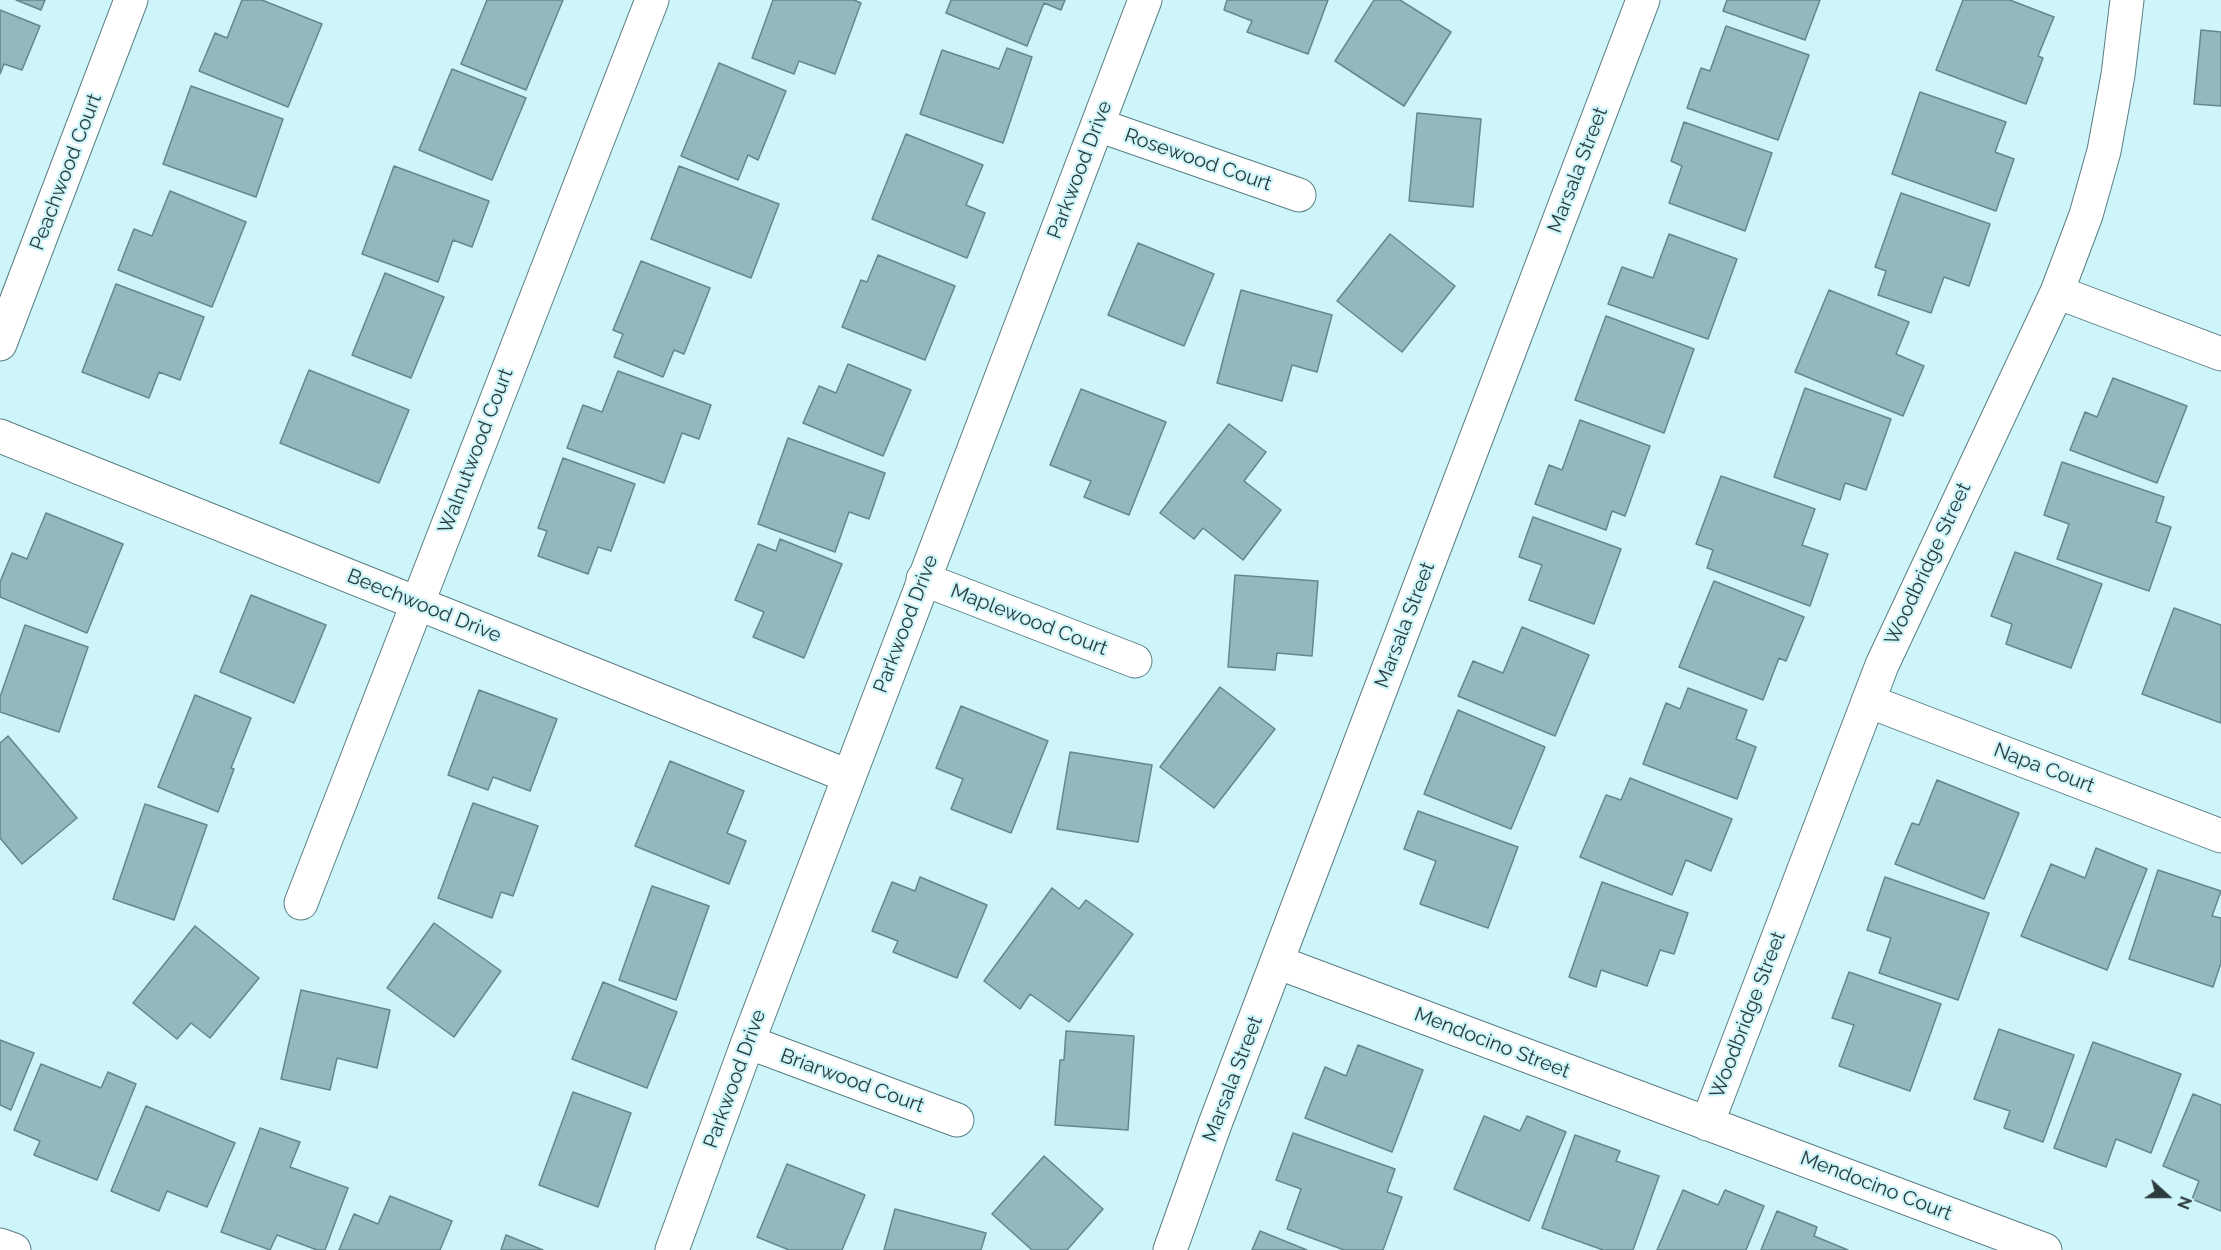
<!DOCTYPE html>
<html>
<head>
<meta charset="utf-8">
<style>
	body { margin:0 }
	#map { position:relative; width:2221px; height:1250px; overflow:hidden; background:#cdf5fa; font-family:Raleway,sans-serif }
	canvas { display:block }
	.north { position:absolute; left:2137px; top:1166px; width:60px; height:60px; -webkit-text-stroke:4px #cdf5fa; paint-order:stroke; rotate:111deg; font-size:16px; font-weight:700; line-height:24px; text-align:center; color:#2b3a3c }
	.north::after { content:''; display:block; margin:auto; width:21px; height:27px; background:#2b3a3c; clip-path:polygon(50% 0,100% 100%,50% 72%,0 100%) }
</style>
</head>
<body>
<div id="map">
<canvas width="2221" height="1250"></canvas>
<div class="north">N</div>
</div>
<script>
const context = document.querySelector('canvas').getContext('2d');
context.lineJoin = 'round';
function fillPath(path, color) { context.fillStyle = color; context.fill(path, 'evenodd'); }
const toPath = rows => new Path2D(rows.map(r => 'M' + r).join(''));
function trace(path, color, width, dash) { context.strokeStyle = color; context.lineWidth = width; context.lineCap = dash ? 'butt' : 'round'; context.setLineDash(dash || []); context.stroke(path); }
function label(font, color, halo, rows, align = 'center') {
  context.font = font + ' Raleway,sans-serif'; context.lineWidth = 4.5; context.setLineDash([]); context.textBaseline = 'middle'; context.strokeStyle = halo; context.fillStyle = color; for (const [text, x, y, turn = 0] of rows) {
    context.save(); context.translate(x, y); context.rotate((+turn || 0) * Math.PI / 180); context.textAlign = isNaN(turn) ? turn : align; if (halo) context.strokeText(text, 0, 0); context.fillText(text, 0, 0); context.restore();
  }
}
const building = toPath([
	[16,0,45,0,41,10,16,0],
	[242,0,262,0,322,24,288,107,199,71,215,33,227,38,242,0],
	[487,0,563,0,526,90,461,64,487,0],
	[773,0,854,0,861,3,835,74,799,61,794,74,752,58,773,0],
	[951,0,1065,0,1061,10,1044,3,1027,46,946,13,951,0],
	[1227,0,1328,0,1308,54,1247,32,1252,21,1224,10,1227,0],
	[1374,0,1400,0,1451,32,1404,106,1335,61,1374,0],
	[1727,0,1820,0,1805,40,1723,11,1727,0],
	[1963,0,2010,0,2054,17,2038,56,2043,58,2026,104,1936,70,1963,0],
	[0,10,40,26,22,70,4,64,0,74,0,10],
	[1726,26,1809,55,1778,140,1687,108,1701,68,1710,71,1726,26],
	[2201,30,2221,32,2221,106,2194,104,2201,30],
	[1007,48,1032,57,1003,143,920,114,942,50,999,69,1007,48],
	[719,63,786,91,758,160,748,155,738,180,681,156,719,63],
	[452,69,526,98,492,180,419,150,452,69],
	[191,86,283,119,256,197,163,164,191,86],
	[1920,92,2006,122,1995,152,2014,159,1996,211,1892,174,1920,92],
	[1417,113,1481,119,1473,207,1409,201,1417,113],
	[1684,122,1772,153,1745,231,1669,203,1682,166,1671,161,1684,122],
	[906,134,983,165,966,205,985,213,967,258,872,219,906,134],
	[394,166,489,201,472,247,453,240,438,282,362,254,394,166],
	[679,166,779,204,751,278,651,239,679,166],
	[170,191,246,222,212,307,118,270,134,229,152,236,170,191],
	[1901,193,1990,224,1969,286,1944,277,1931,313,1878,295,1886,271,1875,267,1901,193],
	[1390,234,1455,286,1402,352,1337,301,1390,234],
	[1669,234,1737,259,1708,339,1608,304,1622,267,1653,278,1669,234],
	[1138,243,1214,274,1184,346,1108,315,1138,243],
	[878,255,955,286,925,360,842,327,861,280,867,282,878,255],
	[641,261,710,288,684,354,674,350,663,377,614,357,623,334,613,330,641,261],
	[385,273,444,297,411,378,352,355,385,273],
	[116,284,204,317,180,380,159,372,149,398,82,372,116,284],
	[1241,290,1332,315,1317,372,1292,365,1282,401,1217,383,1241,290],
	[1829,290,1909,322,1896,354,1924,366,1903,416,1795,372,1829,290],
	[1606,316,1694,349,1664,433,1575,400,1606,316],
	[848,364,911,390,883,456,803,423,819,386,836,393,848,364],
	[309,370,409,410,379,483,280,443,309,370],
	[618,371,711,405,699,439,682,433,664,483,567,448,583,405,602,412,618,371],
	[2113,378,2187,406,2157,483,2070,450,2085,412,2097,417,2113,378],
	[1805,388,1891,419,1866,490,1845,483,1840,500,1774,477,1805,388],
	[1081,389,1166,422,1129,515,1084,497,1091,481,1050,465,1081,389],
	[1580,420,1650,446,1625,516,1612,511,1606,530,1535,504,1549,465,1562,470,1580,420],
	[1229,424,1266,452,1244,481,1281,510,1243,560,1203,528,1194,539,1160,513,1229,424],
	[788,438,885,473,869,519,849,512,835,552,758,524,788,438],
	[563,458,635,484,611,551,598,547,588,574,538,556,547,531,538,528,563,458],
	[2062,462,2164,497,2156,522,2171,527,2149,591,2057,559,2069,524,2044,515,2062,462],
	[1721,476,1815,509,1802,545,1828,554,1810,606,1707,568,1713,550,1696,544,1721,476],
	[46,513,123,544,87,633,0,597,0,582,12,553,27,559,46,513],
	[1533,517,1621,549,1594,624,1529,600,1542,565,1519,557,1533,517],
	[780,539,842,564,804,658,753,637,764,612,735,600,758,544,776,551,780,539],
	[2015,552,2102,584,2071,668,2006,644,2012,624,1991,616,2015,552],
	[1235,575,1318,581,1312,656,1277,653,1275,670,1228,667,1235,575],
	[1714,581,1804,617,1786,661,1779,658,1763,700,1679,667,1714,581],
	[251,595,326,625,294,703,220,672,251,595],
	[2174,608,2221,625,2221,723,2142,694,2174,608],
	[25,625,88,647,59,732,0,712,0,697,25,625],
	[1522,627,1589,655,1555,736,1458,696,1473,661,1503,673,1522,627],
	[1220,687,1275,729,1214,808,1160,767,1220,687],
	[1688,688,1747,710,1736,739,1756,747,1737,799,1643,764,1666,703,1680,709,1688,688],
	[479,690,557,719,530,791,493,777,488,790,448,775,479,690],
	[195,695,251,718,231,768,234,769,218,812,158,787,195,695],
	[961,706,1048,741,1011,833,951,809,963,779,936,768,961,706],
	[1458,710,1545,747,1511,829,1424,794,1458,710],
	[8,736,77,818,22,864,0,838,0,743,8,736],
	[1070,752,1152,765,1138,842,1057,829,1070,752],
	[670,761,744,791,727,833,746,841,729,884,635,846,670,761],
	[1630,778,1732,819,1711,871,1686,860,1672,895,1580,857,1606,795,1621,800,1630,778],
	[1937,780,2019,813,1984,899,1895,864,1912,823,1919,825,1937,780],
	[473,803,538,826,513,896,501,892,492,918,438,898,473,803],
	[145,804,207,825,174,920,113,899,145,804],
	[1418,811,1518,847,1488,928,1420,904,1436,861,1404,849,1418,811],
	[2096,848,2147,869,2107,970,2021,936,2051,864,2085,878,2096,848],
	[2158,870,2221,891,2212,916,2221,918,2221,963,2213,987,2129,959,2158,870],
	[920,877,987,905,957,978,893,952,898,941,872,931,892,882,915,891,920,877],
	[1885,877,1989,913,1958,1000,1879,973,1891,938,1867,930,1885,877],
	[1602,882,1688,913,1674,954,1660,950,1647,986,1601,970,1596,987,1569,977,1602,882],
	[652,886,709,906,676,1000,619,980,652,886],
	[1052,888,1079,909,1086,900,1133,934,1069,1022,1030,994,1020,1009,984,981,1052,888],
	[434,923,501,971,454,1037,387,988,434,923],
	[195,926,259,978,210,1038,191,1023,177,1039,133,1003,195,926],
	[1849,972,1941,1004,1910,1091,1839,1066,1854,1025,1832,1018,1849,972],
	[603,982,677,1012,647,1088,572,1059,603,982],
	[301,990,390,1010,377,1068,337,1058,330,1090,281,1079,301,990],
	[1999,1029,2074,1055,2043,1142,2004,1128,2010,1111,1974,1099,1999,1029],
	[1066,1031,1134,1036,1128,1130,1055,1125,1060,1060,1064,1060,1066,1031],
	[0,1040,34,1053,11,1110,0,1105,0,1040],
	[2093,1042,2181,1074,2151,1153,2116,1139,2106,1167,2054,1148,2093,1042],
	[1358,1045,1423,1070,1392,1152,1305,1118,1325,1067,1346,1076,1358,1045],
	[41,1064,101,1088,108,1072,136,1084,97,1180,34,1155,40,1141,14,1130,41,1064],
	[573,1092,631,1113,598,1207,539,1185,573,1092],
	[2193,1094,2221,1105,2221,1211,2192,1199,2199,1181,2163,1166,2193,1094],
	[146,1106,235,1143,207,1207,167,1191,159,1211,111,1191,146,1106],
	[1484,1116,1520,1131,1527,1116,1566,1132,1529,1221,1454,1189,1484,1116],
	[260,1128,300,1142,290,1167,348,1188,325,1250,317,1250,277,1235,270,1250,221,1232,260,1128],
	[1293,1133,1395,1169,1387,1192,1402,1197,1383,1250,1344,1250,1287,1229,1301,1189,1276,1180,1293,1133],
	[1575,1135,1620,1151,1616,1161,1659,1176,1633,1250,1603,1250,1542,1228,1575,1135],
	[1044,1156,1103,1209,1067,1250,1032,1250,992,1214,1044,1156],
	[787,1164,865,1195,842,1250,789,1250,757,1237,787,1164],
	[1683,1190,1718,1205,1725,1190,1764,1206,1746,1250,1657,1250,1683,1190],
	[390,1196,452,1221,440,1250,339,1250,354,1214,378,1224,390,1196],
	[895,1209,986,1233,981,1250,884,1250,895,1209],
	[1777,1211,1817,1227,1814,1236,1848,1250,1761,1250,1777,1211],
	[1260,1231,1307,1250,1252,1250,1260,1231],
	[506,1235,543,1250,501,1250,506,1235]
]);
fillPath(building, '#93b9be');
trace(building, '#63888d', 1.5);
const street = toPath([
	[1098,125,1299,195],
	[2057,292,2221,354],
	[0,344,131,0],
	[0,436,848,776],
	[923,579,1135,661],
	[1868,701,2221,836],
	[301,903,652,0],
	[1277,962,2045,1250],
	[748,1042,957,1120],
	[1707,1124,1882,665,2057,292,2086,215,2104,151,2118,75,2127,0],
	[0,1245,14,1250],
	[672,1250,748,1042,1145,0],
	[1170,1250,1215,1124,1643,0]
]);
trace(street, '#5a7e83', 35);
trace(street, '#fff', 33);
label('20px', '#2b3a3c', '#cdf5fa', [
	["Rosewood Court",1198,160,19],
	["Parkwood Drive",1080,170,-69],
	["Marsala Street",1578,170,-69],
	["Peachwood Court",66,172,-69],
	["Walnutwood Court",476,451,-69],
	["Woodbridge Street",1928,564,-65],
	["Beechwood Drive",424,606,22],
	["Maplewood Court",1029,620,21],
	["Parkwood Drive",906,624,-69],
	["Marsala Street",1405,625,-69],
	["Napa Court",2044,768,21],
	["Woodbridge Street",1748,1015,-69],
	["Mendocino Street",1492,1043,21],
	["Parkwood Drive",735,1079,-70],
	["Marsala Street",1233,1079,-69],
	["Briarwood Court",852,1081,20],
	["Mendocino Court",1876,1186,21]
]);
</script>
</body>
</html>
